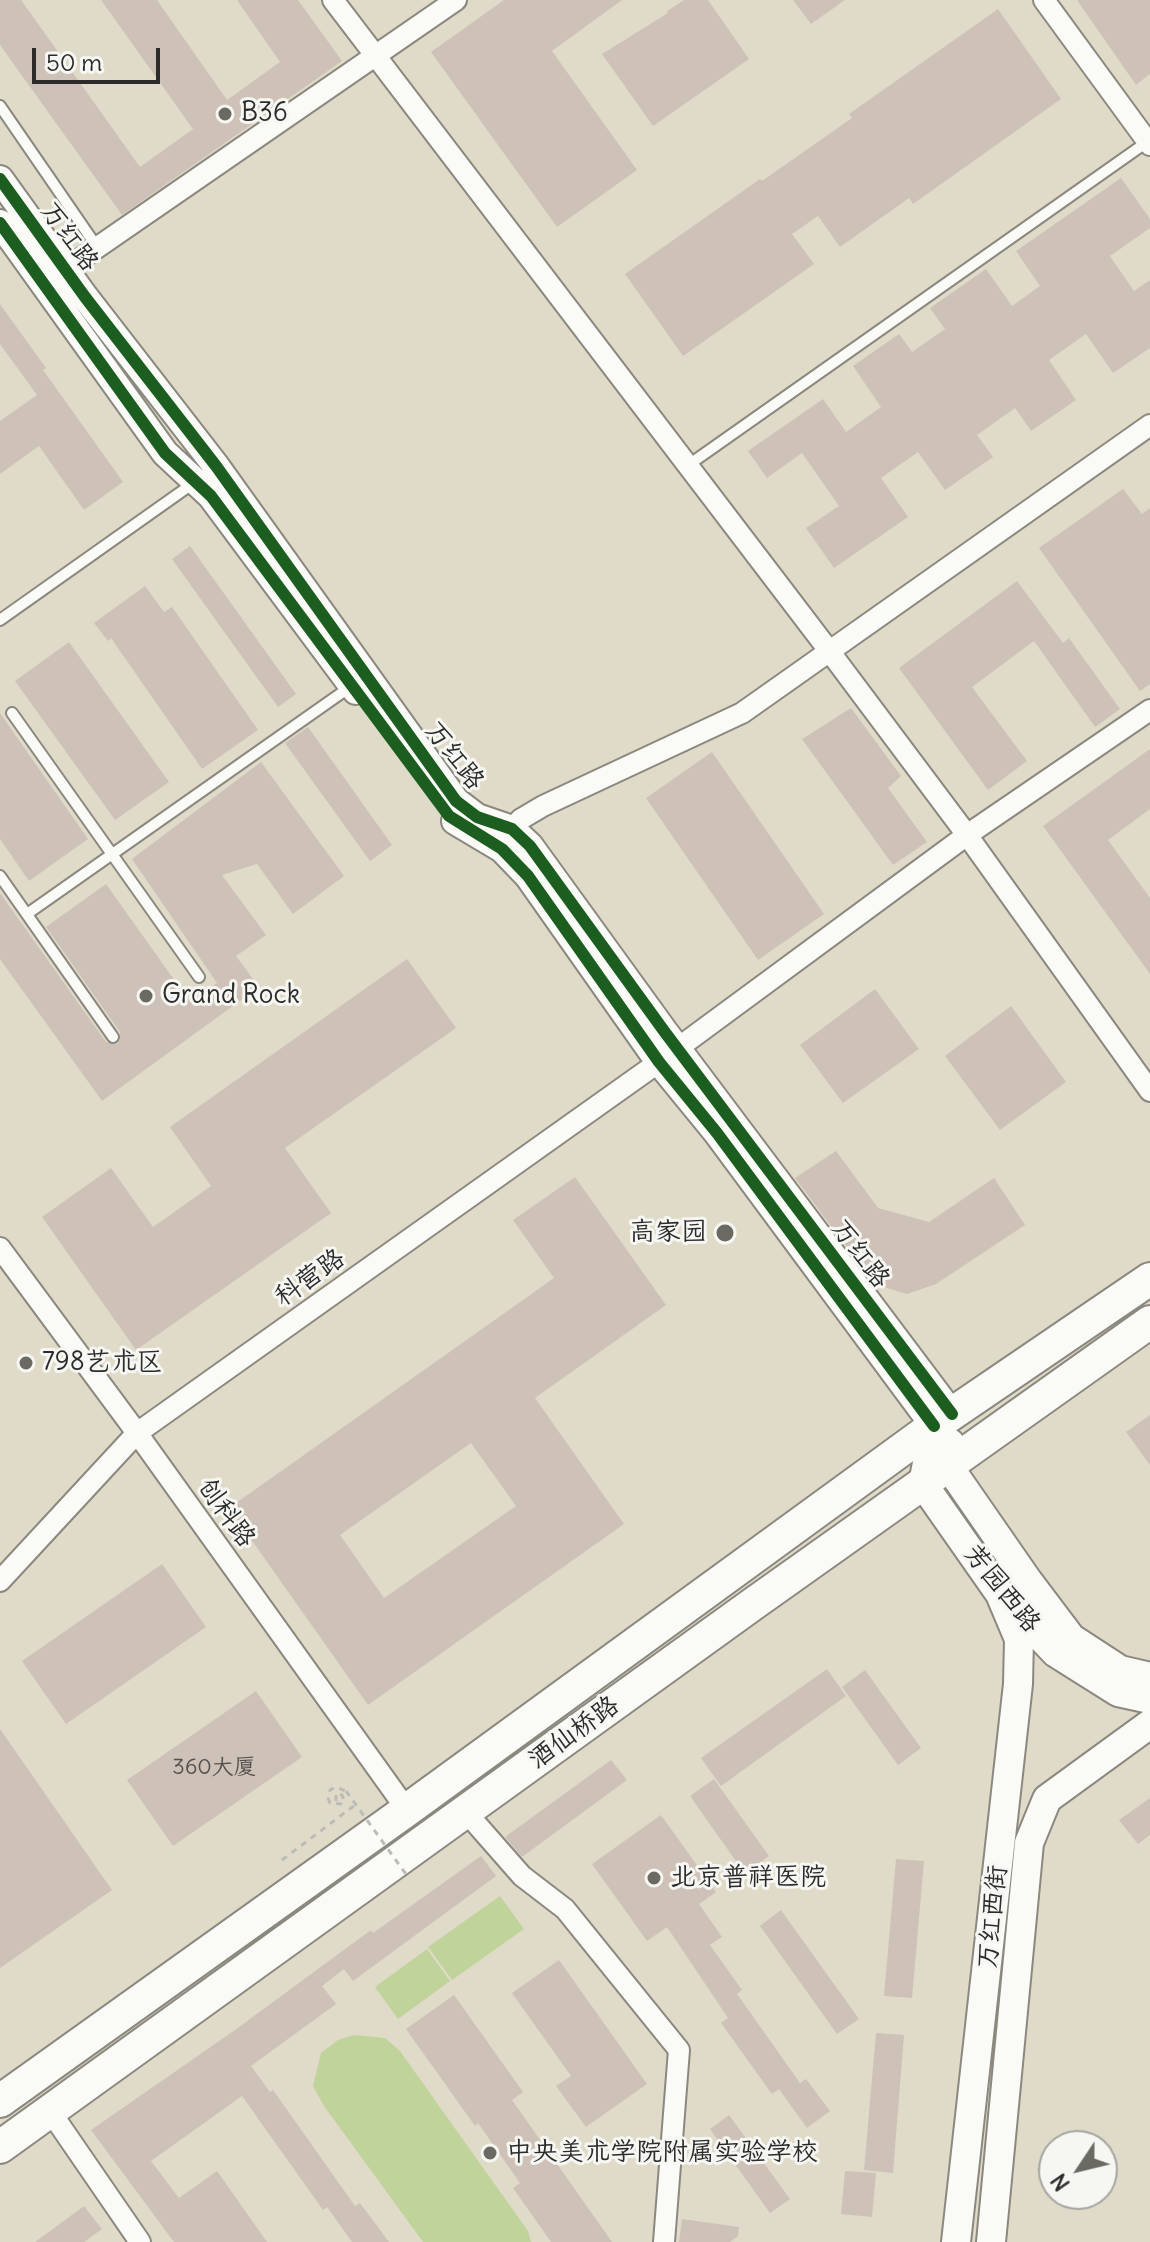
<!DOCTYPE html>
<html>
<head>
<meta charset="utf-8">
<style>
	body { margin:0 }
	#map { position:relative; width:1150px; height:2242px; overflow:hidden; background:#e0dbc8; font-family:Delius,sans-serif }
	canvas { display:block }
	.north { position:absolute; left:1038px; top:2130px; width:80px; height:80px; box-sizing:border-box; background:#f6f6f2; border:2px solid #a5a5a2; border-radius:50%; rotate:235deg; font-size:22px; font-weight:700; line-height:32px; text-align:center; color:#2b2b2b }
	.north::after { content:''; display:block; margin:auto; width:28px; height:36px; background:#6a6962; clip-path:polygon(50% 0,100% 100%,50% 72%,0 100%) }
	.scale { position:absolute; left:32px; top:48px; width:128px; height:36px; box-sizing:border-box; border:4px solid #2b2b2b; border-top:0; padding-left:10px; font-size:24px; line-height:28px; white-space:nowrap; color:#2b2b2b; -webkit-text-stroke:6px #f6f6f2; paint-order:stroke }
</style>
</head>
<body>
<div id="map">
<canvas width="1150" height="2242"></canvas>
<div class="north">N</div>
<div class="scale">50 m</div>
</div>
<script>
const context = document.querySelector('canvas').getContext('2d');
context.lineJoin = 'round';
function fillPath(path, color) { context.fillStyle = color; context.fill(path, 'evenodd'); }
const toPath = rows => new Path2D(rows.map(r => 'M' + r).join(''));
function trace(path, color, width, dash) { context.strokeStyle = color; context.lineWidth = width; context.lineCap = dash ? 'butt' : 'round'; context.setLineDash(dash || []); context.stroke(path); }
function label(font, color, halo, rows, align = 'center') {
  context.font = font + ' Delius,"LXGW WenKai TC",sans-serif'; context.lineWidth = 6; context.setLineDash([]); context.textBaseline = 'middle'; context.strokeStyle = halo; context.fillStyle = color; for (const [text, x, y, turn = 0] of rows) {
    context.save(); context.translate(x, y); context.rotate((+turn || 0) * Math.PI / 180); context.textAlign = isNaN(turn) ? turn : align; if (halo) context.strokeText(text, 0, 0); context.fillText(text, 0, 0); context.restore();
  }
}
fillPath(toPath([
	[500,1896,524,1929,452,1980,428,1947],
	[427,1949,450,1981,398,2019,375,1987],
	[354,2035,385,2038,400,2051,528,2231,531,2242,423,2242,324,2106,313,2086,321,2053,338,2040]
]), '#bfd39b');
fillPath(toPath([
	[0,0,21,0,140,167,193,129,101,0,157,0,227,100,280,62,237,0,298,0,342,61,122,215,0,45],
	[504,0,622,0,552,51,637,170,557,227,431,52],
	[684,0,708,0,749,59,653,126,602,54,668,13,667,11],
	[793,0,845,0,811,24],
	[1077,0,1150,0,1150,74,1136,85],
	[998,9,1061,99,913,204,909,198,840,247,818,216,792,234,814,264,683,356,625,274,760,179,762,181,852,118,849,114],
	[1121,178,1150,219,1150,228,1110,256,1134,291,1150,280,1150,348,1113,373,1086,334,1049,360,1076,400,1031,431,1015,408,977,435,993,457,945,490,918,452,881,478,908,517,834,568,806,528,839,506,802,453,767,478,748,451,823,399,846,432,881,407,853,366,899,334,912,352,945,329,930,308,986,269,1012,306,1040,286,1016,251],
	[0,304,46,368,43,370,123,482,84,510,39,446,0,474,0,421,37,395,0,344],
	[1123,489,1142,514,1150,508,1150,684,1140,691,1039,548],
	[190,546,296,694,278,707,172,559],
	[1017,581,1063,643,1069,638,1120,709,1095,727,1034,641,972,687,1027,761,988,790,899,668],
	[145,586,164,612,172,607,258,730,202,769,111,638,108,641,94,623],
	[69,642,169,782,115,820,15,681],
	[851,708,901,776,888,788,927,842,893,865,802,739],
	[0,713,88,839,29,881,0,839],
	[308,727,392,845,370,861,285,743],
	[1150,749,1150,809,1108,840,1150,898,1150,974,1043,826],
	[712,752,824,914,758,960,646,798],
	[261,762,344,876,293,914,257,864,222,875,266,935,236,956,259,987,102,1101,0,959,0,893,106,1042,117,1044,120,1040,120,1032,46,927,106,884,190,1002,217,983,132,859],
	[407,959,456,1028,285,1148,331,1213,136,1350,42,1217,111,1168,153,1227,211,1186,170,1127],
	[875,989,919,1049,843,1103,800,1045],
	[1011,1006,1066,1082,1000,1130,945,1056],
	[836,1151,878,1208,929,1222,994,1178,1025,1225,936,1284,907,1294,880,1286,870,1278,795,1178],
	[575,1177,666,1305,535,1398,624,1524,368,1705,229,1508,554,1278,513,1220],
	[471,1443,516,1506,384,1598,340,1535],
	[1150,1415,1150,1465,1126,1432],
	[162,1564,206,1627,66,1724,22,1661],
	[827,1669,846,1696,721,1786,701,1758],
	[865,1670,921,1748,898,1765,842,1687],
	[256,1691,302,1757,173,1846,127,1780],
	[0,1729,112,1890,0,1968],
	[611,1760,627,1780,522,1857,505,1837],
	[714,1779,769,1856,745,1874,690,1796],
	[1150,1798,1150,1835,1138,1844,1119,1820],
	[661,1815,716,1892,699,1904,722,1937,710,1945,742,1990,737,1994,800,2083,806,2079,830,2111,807,2128,779,2089,772,2094,721,2023,728,2018,667,1927,647,1941,592,1864],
	[481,1856,496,1876,353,1981,344,1969,322,1986,336,2004,251,2066,270,2092,273,2090,355,2206,360,2203,389,2242,352,2242,327,2207,323,2210,242,2096,151,2161,179,2198,217,2171,267,2242,174,2242,91,2130,235,2030,371,1930,373,1933],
	[896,1859,924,1861,912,1998,884,1996],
	[781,1910,859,2019,837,2034,760,1926],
	[559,1960,647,2084,586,2127,556,2086,571,2076,512,1993],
	[454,1995,523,2092,512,2100,612,2242,551,2242,513,2188,520,2183,478,2123,475,2126,406,2029],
	[876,2033,904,2035,893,2173,864,2170],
	[729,2115,790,2199,770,2213,710,2129],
	[845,2171,876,2173,872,2217,841,2214],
	[84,2206,102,2229,84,2242,35,2242],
	[682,2219,739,2227,738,2236,730,2242,679,2242]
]), '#cec1b8');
const service = toPath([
	[0,106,97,247],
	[687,466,1147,142],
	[0,620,195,482],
	[12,713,199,977],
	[0,876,113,1037],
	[27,914,350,687]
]);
const minor = toPath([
	[333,0,830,652,967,835,1150,1091],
	[1044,0,1150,145],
	[66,269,456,0],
	[512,829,521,819,543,806,742,713,1150,425],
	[0,1248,137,1433,407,1810],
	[0,1581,137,1433,659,1062,967,835,1150,710],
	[465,1811,522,1876,565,1909,679,2050,664,2242],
	[50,2111,140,2242]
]);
const tertiary = toPath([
	[0,179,85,297,216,466,456,801,477,817,512,829,530,846,664,1031,952,1414],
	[0,223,165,453,211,496,356,691],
	[455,821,502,849,528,876,659,1062,717,1133,934,1426]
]);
const secondary = toPath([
	[934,1426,923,1484,1000,1594,1056,1653,1118,1692,1150,1699],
	[950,1443,949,1467,1028,1581,1071,1638,1120,1670,1150,1677],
	[956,2242,1018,1684,1019,1639,1000,1594],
	[991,2242,1029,1843,1047,1799,1150,1724]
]);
const primary = toPath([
	[0,2101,407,1810,934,1426,1150,1279],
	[0,2147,753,1604,1150,1322]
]);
trace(service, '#8b887f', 14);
trace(minor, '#8b887f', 24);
trace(tertiary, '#8b887f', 30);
trace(secondary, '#8b887f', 32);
trace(primary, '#8b887f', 36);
trace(toPath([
	[336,1801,336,1794,340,1793,343,1797,343,1804,330,1803,328,1798,330,1790,336,1787,346,1791],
	[282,1860,355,1805]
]), '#bbbbb7', 3, [6, 6]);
trace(service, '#fafaf7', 10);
trace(minor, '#fafaf7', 20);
trace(tertiary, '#fafaf7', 26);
trace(secondary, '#fafaf7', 28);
trace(primary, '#fafaf7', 32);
trace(toPath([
	[346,1791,408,1877]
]), '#bbbbb7', 3, [6, 6]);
trace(toPath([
	[0,179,85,297,216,466,456,801,477,817,512,829,530,846,664,1031,952,1414],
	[0,223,165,453,211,496,449,816,502,849,528,876,659,1062,717,1133,934,1426]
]), '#1b5e20', 12);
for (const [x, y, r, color] of [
	[225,114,8,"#6a6962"],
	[146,996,8,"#6a6962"],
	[725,1233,10,"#6a6962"],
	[26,1363,8,"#6a6962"],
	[654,1878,8,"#6a6962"],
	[490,2153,8,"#6a6962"]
]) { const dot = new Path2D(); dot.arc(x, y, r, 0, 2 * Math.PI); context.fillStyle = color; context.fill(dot); trace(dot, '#f6f6f2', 3); }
label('22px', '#54504e', null, [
	["360大厦",214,1768]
]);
label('26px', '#2b2b2b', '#f6f6f2', [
	["B36",241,114],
	["Grand Rock",162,996],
	["高家园",707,1233,"right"],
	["798艺术区",42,1363],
	["北京普祥医院",670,1878],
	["中央美术学院附属实验学校",506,2153]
], 'left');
label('26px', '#2b2b2b', '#f6f6f2', [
	["万红路",69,237,54],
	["万红路",454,756,52],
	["万红路",860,1254,53],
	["科营路",310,1278,-35],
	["创科路",226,1513,54],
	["芳园西路",1002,1589,51],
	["酒仙桥路",574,1733,-36],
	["万红西街",993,1917,-84]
]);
</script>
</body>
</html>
